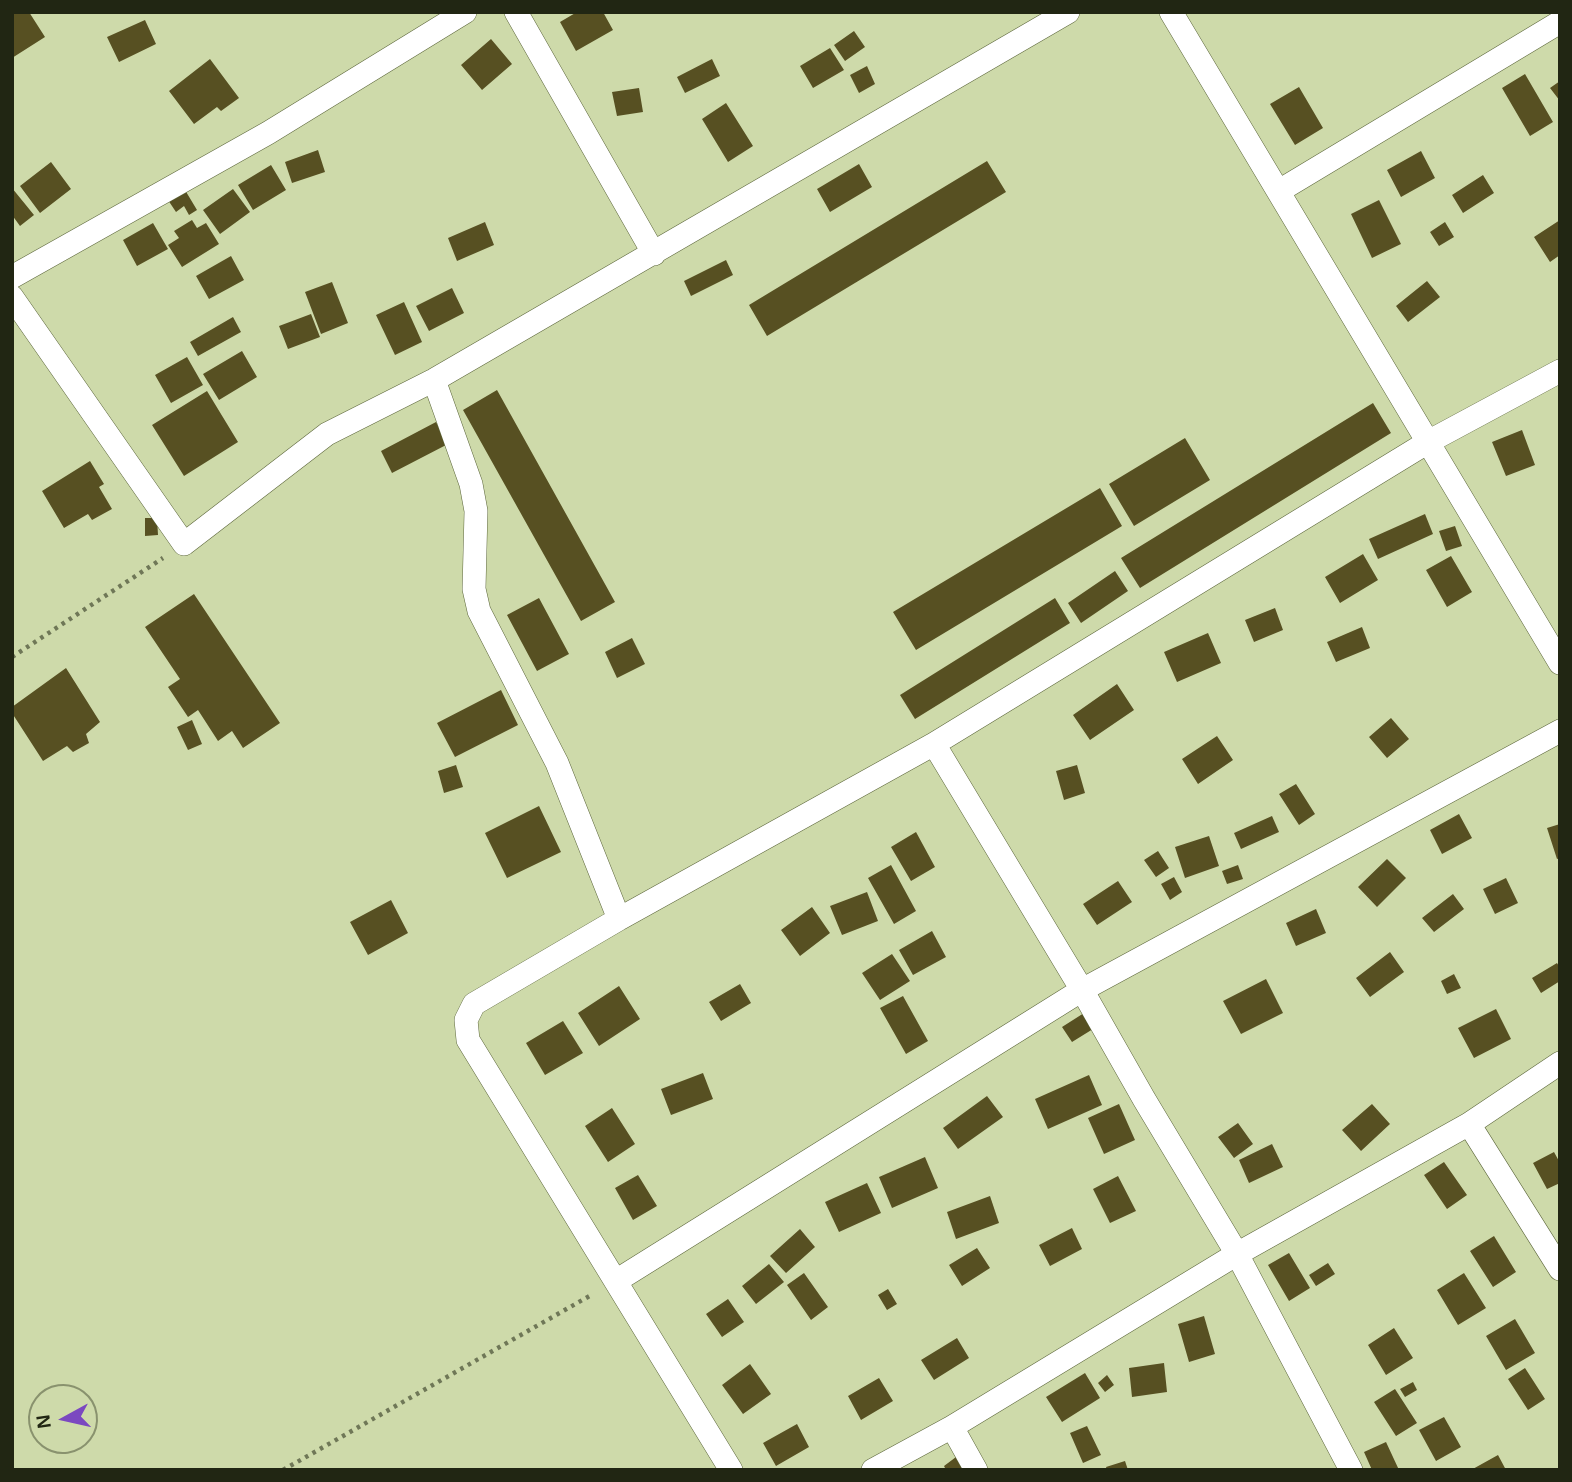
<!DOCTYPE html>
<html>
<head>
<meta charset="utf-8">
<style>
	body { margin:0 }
	#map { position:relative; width:1572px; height:1482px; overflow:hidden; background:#cedaaa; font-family:Arial,sans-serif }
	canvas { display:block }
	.frame { position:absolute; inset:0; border:14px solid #212613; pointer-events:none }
	.north { position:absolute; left:28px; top:1384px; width:70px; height:70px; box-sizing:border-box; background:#cedaaa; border:2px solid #89926e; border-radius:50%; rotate:262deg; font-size:19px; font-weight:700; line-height:28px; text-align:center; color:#212613 }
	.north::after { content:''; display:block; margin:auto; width:24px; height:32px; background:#7b48c0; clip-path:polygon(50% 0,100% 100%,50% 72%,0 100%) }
</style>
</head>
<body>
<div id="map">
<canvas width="1572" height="1482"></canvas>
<div class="frame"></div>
<div class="north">N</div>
</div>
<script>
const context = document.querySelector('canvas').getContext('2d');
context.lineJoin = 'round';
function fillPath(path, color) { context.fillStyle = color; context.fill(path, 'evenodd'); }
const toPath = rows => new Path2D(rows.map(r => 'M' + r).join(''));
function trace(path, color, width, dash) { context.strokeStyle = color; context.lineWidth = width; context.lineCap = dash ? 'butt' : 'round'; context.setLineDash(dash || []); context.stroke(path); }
fillPath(toPath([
	[12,12,29,12,45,37,12,58],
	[577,12,603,12,613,30,576,51,560,22],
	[145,20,156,44,119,62,107,37],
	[854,31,865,47,845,61,834,45],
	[491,39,512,64,482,90,461,65],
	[830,48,844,70,813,88,800,66],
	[210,59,239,98,221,111,217,107,194,124,169,91],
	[712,59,720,76,685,93,677,77],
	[867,66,875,84,859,93,850,75],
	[1525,74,1553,122,1530,136,1502,88],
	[1560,81,1560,101,1550,88],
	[1299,87,1323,128,1295,145,1270,104],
	[639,88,643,112,617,116,612,92],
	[726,103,753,146,728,162,702,119],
	[318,150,325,172,292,183,285,162],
	[1421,151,1435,178,1401,197,1387,170],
	[987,161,1006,192,767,336,749,305],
	[51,162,71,189,40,213,20,186],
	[859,164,872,187,830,212,817,189],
	[271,165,286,190,253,210,238,185],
	[1483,175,1494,193,1463,213,1452,195],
	[12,188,34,215,20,226,12,215],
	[233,189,250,212,220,234,203,210],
	[185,190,197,210,189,215,184,206,176,212,168,200],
	[1379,200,1401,244,1372,258,1351,214],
	[192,220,197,228,206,223,219,244,182,267,168,245,179,238,174,231],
	[1560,220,1560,255,1550,262,1534,237],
	[485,222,494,245,457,261,448,238],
	[1445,222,1454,237,1439,246,1430,232],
	[153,223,168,249,137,266,123,240],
	[231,256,244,280,209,299,196,276],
	[726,260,733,275,691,296,684,281],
	[1427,281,1440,297,1408,322,1396,306],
	[332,282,348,323,321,334,305,292],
	[452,288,464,313,429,331,416,306],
	[404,302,422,342,395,355,376,315],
	[311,314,320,337,288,349,279,326],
	[233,317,241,332,198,356,190,342],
	[242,351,257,377,219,400,203,374],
	[187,357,203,385,171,403,155,375],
	[497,390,615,602,581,621,463,410],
	[207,391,238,442,184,476,152,425],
	[1373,403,1391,433,1140,588,1121,558],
	[436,422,448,444,392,473,381,451],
	[1522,430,1535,465,1506,476,1492,442],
	[1185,438,1210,480,1134,526,1109,484],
	[90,461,104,484,99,487,112,509,92,520,88,514,64,528,42,491],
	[1100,488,1122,526,916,650,893,612],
	[1425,514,1433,534,1378,559,1369,539],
	[145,518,157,518,158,535,145,536],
	[1455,526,1462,546,1446,551,1439,531],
	[1363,554,1378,580,1340,603,1325,577],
	[1451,556,1472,592,1447,607,1426,570],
	[1115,571,1128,591,1081,623,1068,603],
	[194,594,280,723,243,748,232,731,218,741,198,710,188,717,168,687,180,679,145,627],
	[539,598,569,654,537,671,507,615],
	[1055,598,1070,623,915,719,900,695],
	[1275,608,1283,630,1254,642,1245,620],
	[1362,627,1370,648,1336,662,1327,642],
	[1208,633,1221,663,1177,682,1164,652],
	[632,638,645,664,617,678,605,652],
	[66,668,100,722,86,734,89,743,73,752,67,746,43,761,12,713,12,707],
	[1117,684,1134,710,1090,740,1073,715],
	[501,690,518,725,455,757,437,723],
	[1391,718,1409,739,1387,758,1369,737],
	[192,720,202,744,188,750,177,727],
	[1217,736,1233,760,1198,784,1182,759],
	[456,765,463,787,444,793,438,771],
	[1077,765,1085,793,1064,800,1056,771],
	[1296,784,1315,814,1299,825,1279,794],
	[539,806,561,852,507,878,485,833],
	[1459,814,1472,838,1442,854,1430,830],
	[1272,816,1279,832,1241,849,1234,833],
	[1560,824,1560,858,1557,859,1547,828],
	[916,832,935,867,911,881,891,847],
	[1209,836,1219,866,1185,878,1175,847],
	[1158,851,1169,868,1156,877,1144,860],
	[1387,859,1406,878,1377,907,1358,887],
	[891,865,916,911,894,924,868,878],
	[1238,865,1243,879,1227,884,1222,871],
	[1174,877,1182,892,1170,900,1161,884],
	[1506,878,1518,903,1495,914,1483,889],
	[1118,881,1132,902,1097,925,1083,904],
	[867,892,878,921,842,935,830,906],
	[1453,894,1464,909,1434,932,1422,918],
	[391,900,408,933,368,955,350,922],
	[812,907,830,933,800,956,781,930],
	[1316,909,1326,933,1296,946,1286,923],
	[932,931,946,957,913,975,899,950],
	[1390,952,1404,972,1370,997,1356,978],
	[892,954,910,981,880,1000,862,973],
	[1557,963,1560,968,1560,981,1541,993,1532,978],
	[1454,974,1461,988,1447,994,1441,981],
	[1266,979,1283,1013,1241,1034,1223,1001],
	[740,984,751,1003,721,1021,709,1002],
	[619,986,640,1019,599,1046,578,1013],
	[903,996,928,1041,906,1054,880,1008],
	[1496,1009,1511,1039,1474,1058,1458,1028],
	[1084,1013,1093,1029,1072,1042,1062,1027],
	[563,1021,583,1053,545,1075,526,1043],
	[703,1073,713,1099,671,1115,661,1089],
	[1089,1075,1102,1105,1048,1129,1035,1099],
	[987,1096,1003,1117,958,1149,943,1128],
	[1119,1104,1135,1140,1104,1154,1088,1118],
	[1372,1104,1390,1124,1361,1151,1342,1130],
	[612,1108,635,1144,608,1162,585,1126],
	[1238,1123,1253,1144,1234,1158,1218,1137],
	[1272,1144,1283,1167,1249,1183,1239,1160],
	[1554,1152,1560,1163,1560,1183,1547,1189,1533,1163],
	[925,1157,938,1188,892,1208,879,1177],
	[1444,1162,1467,1195,1447,1209,1424,1175],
	[638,1175,657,1206,633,1220,615,1188],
	[1118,1176,1136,1211,1110,1223,1093,1189],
	[867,1183,881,1213,839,1232,825,1202],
	[990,1196,999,1223,956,1239,947,1212],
	[1072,1228,1082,1249,1050,1266,1039,1245],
	[800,1229,815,1247,786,1273,770,1256],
	[1494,1236,1516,1272,1493,1287,1470,1251],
	[977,1248,990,1268,962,1286,949,1265],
	[1289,1253,1310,1288,1289,1301,1268,1265],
	[1328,1263,1335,1274,1316,1286,1309,1275],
	[769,1264,784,1282,756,1304,742,1286],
	[804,1273,828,1307,811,1320,787,1285],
	[1464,1273,1486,1308,1458,1325,1437,1290],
	[888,1289,897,1304,887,1310,878,1295],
	[728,1299,744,1322,722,1337,706,1314],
	[1204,1316,1215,1354,1189,1362,1178,1324],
	[1515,1319,1535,1353,1506,1370,1486,1336],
	[1394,1328,1413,1358,1386,1375,1368,1345],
	[957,1338,969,1358,934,1380,921,1360],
	[1164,1363,1167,1392,1132,1397,1129,1368],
	[750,1364,771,1394,743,1414,722,1385],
	[1525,1368,1545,1399,1528,1410,1508,1379],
	[1085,1373,1100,1398,1062,1422,1046,1397],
	[1107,1375,1114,1385,1105,1392,1098,1383],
	[879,1378,893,1401,861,1420,848,1396],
	[1413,1382,1417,1390,1405,1397,1400,1389],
	[1395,1389,1417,1423,1396,1436,1374,1402],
	[1444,1417,1461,1447,1436,1461,1419,1430],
	[797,1424,809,1447,776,1466,763,1443],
	[1087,1426,1101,1455,1083,1463,1070,1433],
	[1386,1442,1399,1470,1372,1470,1364,1452],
	[1498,1455,1506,1470,1471,1470],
	[956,1457,965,1470,946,1470,944,1466],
	[1125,1461,1128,1470,1107,1470,1106,1467]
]), '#575022');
const minor = toPath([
	[516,12,654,254],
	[1171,12,1560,663],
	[1279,191,1560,22],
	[12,277,268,133,465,12],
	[12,297,184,544,327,434,434,380,1068,12],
	[434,380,471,484,476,511,474,589,479,611,557,763,619,919],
	[934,744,1082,990,1144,1099,1237,1254,1351,1470],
	[1469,1124,1560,1269],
	[616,1281,1082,990,1560,731],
	[952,1427,976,1470],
	[731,1470,468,1040,466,1020,474,1004,619,919,934,744,1428,442,1560,371],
	[873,1470,952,1427,1237,1254,1469,1124,1560,1063]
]);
trace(minor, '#5d673c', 24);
trace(toPath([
	[12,657,163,558],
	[283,1470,593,1294]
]), '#6f7757', 4.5, [3.5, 5]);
trace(minor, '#fff', 23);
</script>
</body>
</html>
